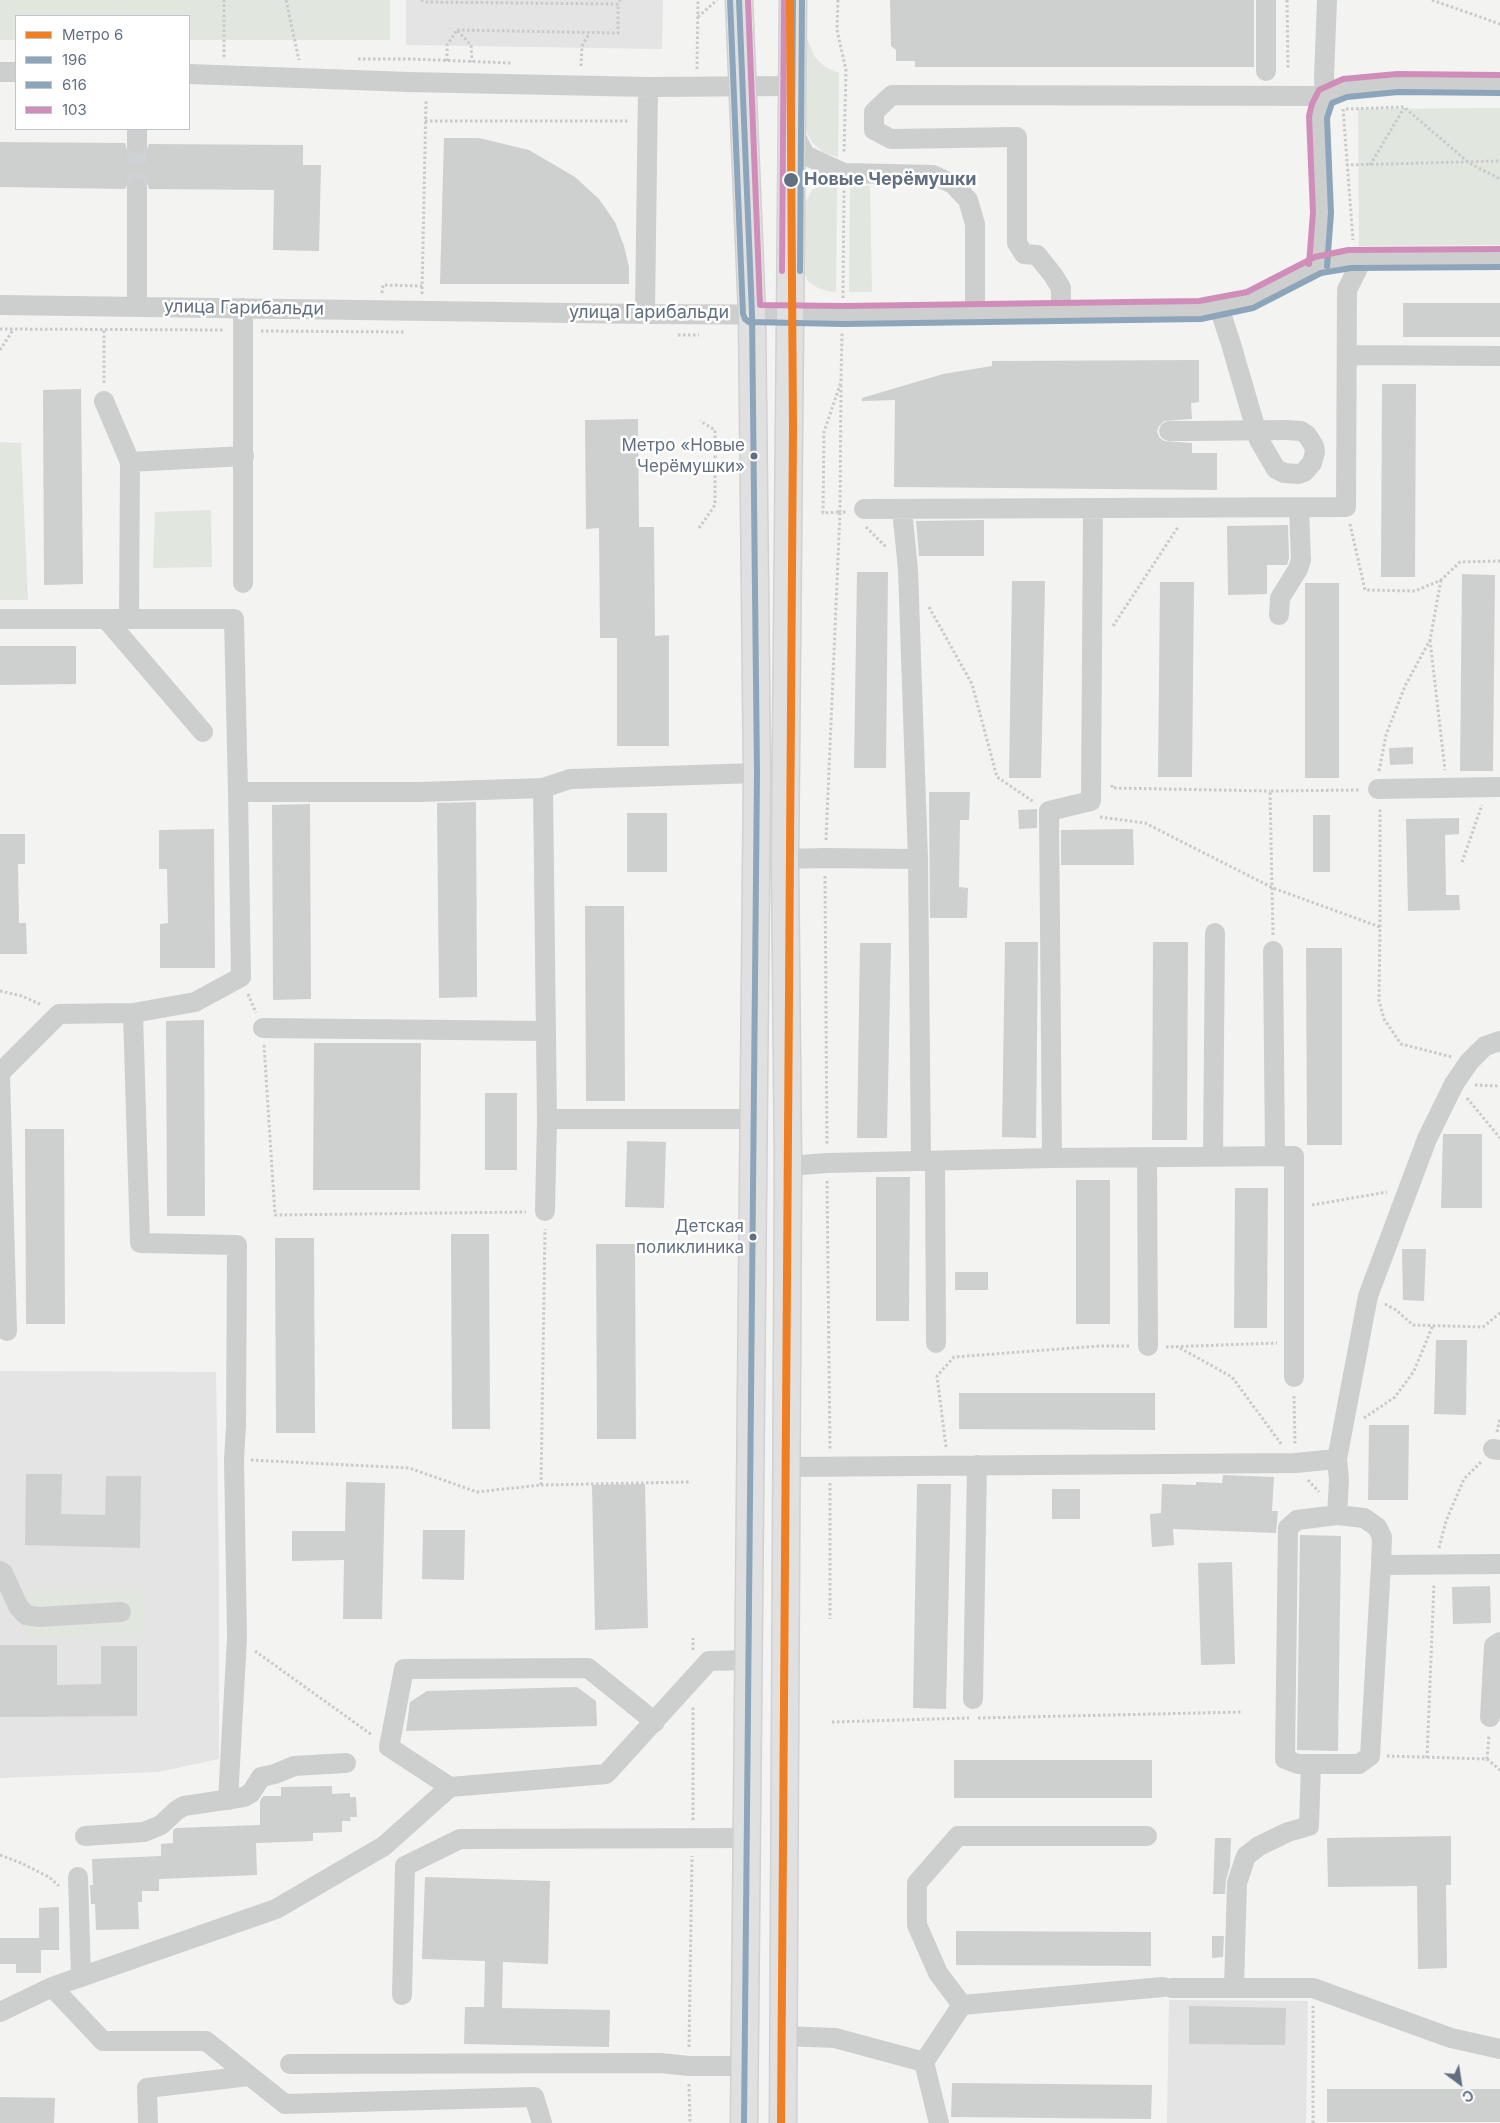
<!DOCTYPE html>
<html>
<head>
<meta charset="utf-8">
<style>
	body { margin:0 }
	#map { position:relative; width:1500px; height:2123px; overflow:hidden; background:#f3f3f1; font-family:Inter,sans-serif }
	canvas { display:block }
	.legend { position:absolute; left:15px; top:15px; width:175px; height:115px; box-sizing:border-box; background:#fff; border:1px solid #c0c5cd; margin:0; padding:6px 9px; list-style:none; font-size:15px; color:#626f82 }
	.legend li { display:flex; align-items:center; gap:10px; height:25px }
	.legend b { width:25px; border:1px solid #c0c5cd }
	.north { position:absolute; left:1435px; top:2058px; width:50px; height:50px; -webkit-text-stroke:4px #fff; paint-order:stroke; rotate:149deg; font-size:14px; font-weight:700; line-height:20px; text-align:center; color:#626f82 }
	.north::after { content:''; display:block; margin:auto; width:18px; height:22px; background:#626f82; clip-path:polygon(50% 0,100% 100%,50% 72%,0 100%) }
</style>
</head>
<body>
<div id="map">
<canvas width="1500" height="2123"></canvas>
<ul class="legend">
<li><b style="height:6px;background:#f07e23"></b>Метро 6</li>
<li><b style="height:6px;background:#8da5ba"></b>196</li>
<li><b style="height:6px;background:#8da5ba"></b>616</li>
<li><b style="height:6px;background:#d08dba"></b>103</li>
</ul>
<div class="north">С</div>
</div>
<script>
const context = document.querySelector('canvas').getContext('2d');
context.lineJoin = 'round';
function fillPath(path, color) { context.fillStyle = color; context.fill(path, 'evenodd'); }
const toPath = rows => new Path2D(rows.map(r => 'M' + r).join(''));
function trace(path, color, width, dash) { context.strokeStyle = color; context.lineWidth = width; context.lineCap = dash ? 'butt' : 'round'; context.setLineDash(dash || []); context.stroke(path); }
function label(font, color, halo, rows, align = 'center') {
  context.font = font + ' Inter,sans-serif'; context.lineWidth = 5; context.setLineDash([]); context.textBaseline = 'middle'; context.strokeStyle = halo; context.fillStyle = color; for (const [text, x, y, turn = 0] of rows) {
    context.save(); context.translate(x, y); context.rotate((+turn || 0) * Math.PI / 180); context.textAlign = isNaN(turn) ? turn : align; if (halo) context.strokeText(text, 0, 0); context.fillText(text, 0, 0); context.restore();
  }
}
fillPath(toPath([
	[406,0,663,0,662,49,406,45],
	[0,1371,216,1372,219,1571,219,1759,158,1772,0,1778],
	[1169,2000,1308,2001,1306,2123,1167,2123]
]), '#e3e4e3');
fillPath(toPath([
	[0,0,390,0,390,40,189,40,189,16,16,16,16,40,0,40],
	[805,34,815,57,825,67,839,73,838,157,823,152,812,142,805,129],
	[1500,108,1500,245,1359,246,1358,109],
	[822,185,837,186,836,292,827,291,816,287,808,281,804,272,805,203,812,190],
	[850,186,870,186,872,292,849,292],
	[0,442,21,443,28,600,0,600],
	[211,510,212,567,153,568,155,512],
	[144,1588,144,1636,27,1637,27,1589]
]), '#e1e6df');
fillPath(toPath([
	[890,0,1254,0,1254,67,915,67,915,61,896,61,896,50,891,46],
	[444,138,479,138,529,150,575,177,599,199,615,222,624,246,629,267,629,284,440,284],
	[0,142,125,143,127,150,137,156,143,154,147,149,149,144,303,145,303,165,321,165,319,251,273,250,274,190,149,189,147,183,137,177,131,179,125,189,0,187],
	[1403,303,1500,303,1500,337,1403,337],
	[1199,360,1199,402,1191,403,1192,419,1164,421,1159,426,1157,431,1159,437,1164,441,1192,443,1192,453,1217,453,1217,490,894,487,895,400,862,401,862,398,943,374,992,366,992,361],
	[1382,384,1416,384,1415,577,1381,577],
	[81,389,83,584,44,585,43,390],
	[638,419,639,527,654,527,655,636,669,635,669,746,617,746,617,638,600,638,599,528,586,529,585,420],
	[984,520,984,556,919,556,916,521],
	[1288,525,1289,558,1287,565,1267,565,1267,594,1228,595,1227,526],
	[857,572,888,572,886,768,854,768],
	[1462,574,1495,575,1493,771,1460,771],
	[1012,581,1045,581,1041,778,1009,778],
	[1160,582,1194,582,1192,777,1158,777],
	[1305,583,1339,583,1339,778,1305,778],
	[0,646,76,646,76,684,0,685],
	[1413,747,1413,764,1390,765,1389,748],
	[929,792,970,792,969,820,960,820,959,887,968,888,967,918,930,918],
	[476,802,477,997,439,998,437,803],
	[310,804,311,999,273,1000,272,805],
	[1037,809,1037,828,1019,829,1018,810],
	[627,813,667,813,667,872,627,872],
	[1313,815,1330,815,1330,872,1313,872],
	[1459,818,1459,834,1445,835,1446,895,1459,895,1460,910,1408,911,1406,819],
	[214,829,215,968,160,968,160,924,168,923,167,869,159,869,159,830],
	[1133,829,1134,865,1061,865,1061,830],
	[0,834,25,834,25,864,18,864,19,923,26,923,27,954,0,954],
	[585,906,624,906,625,1101,586,1101],
	[1005,942,1038,942,1036,1138,1002,1137],
	[1153,942,1188,942,1187,1140,1152,1140],
	[860,943,891,943,887,1138,857,1138],
	[1306,948,1342,948,1342,1145,1307,1145],
	[204,1020,205,1216,167,1216,166,1021],
	[314,1043,421,1043,420,1190,313,1190],
	[485,1093,517,1093,517,1170,485,1170],
	[25,1129,64,1129,65,1324,26,1324],
	[1443,1134,1482,1134,1482,1208,1441,1208],
	[627,1141,666,1142,664,1208,625,1207],
	[876,1177,910,1177,909,1321,876,1321],
	[1076,1180,1110,1180,1110,1324,1076,1324],
	[1235,1188,1268,1188,1267,1328,1234,1328],
	[451,1234,489,1234,490,1429,452,1429],
	[275,1238,314,1238,315,1433,276,1433],
	[596,1244,635,1244,636,1439,597,1439],
	[1402,1249,1426,1249,1424,1301,1403,1300],
	[955,1272,988,1272,988,1290,955,1290],
	[1436,1340,1467,1340,1466,1415,1434,1414],
	[959,1393,1155,1393,1155,1430,959,1429],
	[1369,1425,1409,1425,1408,1500,1368,1500],
	[26,1474,62,1474,61,1514,105,1515,106,1476,141,1476,140,1548,25,1545],
	[1223,1475,1274,1477,1272,1511,1278,1511,1276,1533,1173,1529,1174,1545,1152,1547,1150,1514,1161,1513,1162,1484,1196,1485,1196,1482,1222,1483],
	[346,1482,385,1483,382,1619,343,1619,344,1560,292,1561,292,1531,345,1531],
	[645,1484,648,1628,595,1630,592,1485],
	[917,1484,951,1484,946,1709,913,1708],
	[1052,1489,1080,1489,1080,1519,1052,1519],
	[423,1530,465,1530,464,1580,422,1579],
	[1300,1535,1341,1536,1338,1751,1297,1750],
	[1232,1562,1235,1664,1201,1665,1198,1563],
	[1490,1586,1491,1623,1453,1624,1452,1587],
	[0,1645,57,1645,57,1685,101,1684,101,1646,137,1646,137,1716,0,1717],
	[577,1687,596,1701,597,1726,406,1731,410,1702,427,1691],
	[954,1760,1152,1760,1152,1798,954,1798],
	[332,1786,332,1794,350,1793,350,1797,356,1797,357,1817,350,1817,351,1821,342,1821,342,1832,313,1833,313,1841,256,1843,257,1875,159,1879,159,1891,142,1891,142,1902,138,1902,139,1929,96,1930,95,1904,91,1904,90,1885,93,1885,92,1859,161,1856,161,1844,173,1843,173,1830,176,1828,260,1825,260,1801,263,1796,281,1796,281,1787],
	[1451,1836,1451,1885,1446,1885,1447,1968,1418,1969,1417,1886,1328,1887,1327,1838],
	[1215,1838,1231,1838,1230,1866,1226,1880,1225,1894,1213,1894],
	[425,1877,550,1881,548,1964,503,1962,502,2008,610,2010,609,2047,464,2044,465,2007,484,2007,485,1961,422,1959],
	[59,1907,59,1950,41,1950,41,1973,16,1973,16,1964,0,1964,0,1938,39,1938,39,1908],
	[956,1931,1151,1932,1151,1966,956,1965],
	[1212,1936,1224,1936,1223,1957,1212,1958],
	[1189,2006,1286,2008,1285,2045,1189,2044],
	[952,2083,1152,2085,1151,2119,951,2117],
	[1327,2089,1500,2089,1500,2122,1327,2122],
	[0,2097,55,2098,54,2123,0,2123]
]), '#cecfcf');
trace(toPath([
	[137,144,137,189]
]), '#cfd2d5', 20, [20, 10]);
const major = toPath([
	[739,0,752,314,757,773,744,2123],
	[783,2123,788,1166,785,859,793,0]
]);
trace(major, '#d0d1d0', 29);
trace(toPath([
	[286,0,299,60],
	[421,0,427,2,618,4,620,0],
	[838,0,837,30,846,70,844,153],
	[1287,0,1288,69],
	[1432,0,1500,24],
	[698,17,717,0],
	[457,30,618,33,618,4],
	[224,57,224,0],
	[358,59,410,59,511,63],
	[447,61,447,45,457,30,471,45,472,62],
	[581,66,582,46,589,34],
	[697,69,698,0],
	[1343,109,1353,240],
	[1346,109,1404,107,1469,163,1500,179],
	[425,121,630,121],
	[1346,165,1500,161],
	[1370,165,1404,108],
	[382,293,383,285,422,286],
	[422,294,426,100],
	[843,298,844,190],
	[0,329,224,330],
	[261,331,404,332],
	[678,335,699,335],
	[0,350,13,330],
	[104,383,104,330],
	[841,385,840,512,847,512],
	[1350,524,1365,590,1415,591,1441,580,1460,562,1500,561],
	[866,527,887,548],
	[699,528,715,505,715,430,700,421],
	[929,607,972,684,997,777,1034,802],
	[1113,626,1178,527],
	[1430,640,1445,770],
	[1379,771,1386,735,1405,686,1430,640,1441,580],
	[1112,785,1112,788,1270,791],
	[1100,817,1145,823,1273,888,1380,927,1379,1001,1384,1019,1401,1044,1452,1057],
	[826,840,840,512,823,513,824,432,841,382,842,332],
	[1462,862,1482,805],
	[825,876,827,1145],
	[1380,927,1380,807],
	[1273,935,1270,791,1360,790],
	[0,991,22,996,42,1005],
	[248,994,256,1013],
	[264,1045,275,1215,526,1212],
	[1475,1085,1500,1086],
	[1467,1098,1500,1138],
	[827,1181,830,1450],
	[1312,1205,1387,1192],
	[1385,1304,1396,1310,1413,1325,1483,1327,1500,1313],
	[1166,1347,1277,1343],
	[1180,1348,1232,1377,1282,1445],
	[1294,1396,1295,1444],
	[1364,1418,1395,1397,1414,1371,1433,1325],
	[1497,1432,1500,1418],
	[946,1447,937,1376,954,1357,1099,1346,1130,1346],
	[251,1460,409,1468,477,1492,541,1485,545,1229],
	[1308,1480,1319,1492],
	[830,1483,830,1619],
	[541,1485,689,1482],
	[1439,1548,1446,1521,1464,1479,1482,1461],
	[693,1650,693,1638],
	[255,1651,372,1735],
	[978,1718,1243,1712],
	[832,1722,969,1718],
	[1387,1756,1487,1759,1500,1770],
	[1427,1758,1434,1583],
	[1487,1759,1489,1735],
	[693,1820,693,1706],
	[0,1855,21,1863,49,1877,59,1886],
	[689,2047,692,1856],
	[689,2084,690,2123],
	[1313,2123,1313,2006]
]), '#c9cacb', 3, [2.5, 2.5]);
trace(toPath([
	[1266,0,1266,71],
	[0,72,16,72],
	[189,74,409,82,648,87,793,86],
	[1325,96,1324,76,1327,0],
	[792,129,805,155,844,173,933,175,953,184,968,200,975,224,975,313],
	[137,144,137,129],
	[137,189,137,307],
	[1318,265,1322,213,1318,117,1320,107,1325,96,1345,88,1398,83,1500,84],
	[0,305,645,314,843,315,1200,310,1250,300,1318,265,1350,259,1500,258],
	[1219,307,1231,344,1259,440,1276,469,1284,473,1298,474,1304,472,1312,463,1315,452,1314,446,1307,435,1301,431,1286,430],
	[1061,312,1061,288,1053,275,1037,255,1024,254,1017,243,1017,137,891,139,874,130,874,112,892,95,1325,96],
	[645,314,648,87],
	[1347,355,1500,356],
	[104,401,130,462],
	[1169,431,1192,431],
	[864,509,1346,507,1347,290,1363,258],
	[902,509,908,570,918,859,921,1161],
	[243,583,243,308],
	[1279,615,1280,598,1298,569,1301,560,1299,508],
	[0,619,234,619,238,792,420,792,543,788,570,779,757,773],
	[106,619,203,732],
	[129,619,130,462,244,456],
	[543,788,547,1119,752,1119],
	[1378,789,1500,787],
	[785,859,825,858,918,859],
	[1273,951,1275,1156],
	[133,1013,195,1002,241,977,238,792],
	[263,1028,545,1031],
	[0,1073,59,1014,133,1013,140,1243,237,1245,236,1426,234,1459,237,1638,228,1800],
	[0,1074,7,1331],
	[1147,1157,1148,1346],
	[1213,1157,1215,933],
	[1052,1158,1294,1156,1294,1377],
	[935,1161,936,1343],
	[788,1166,827,1163,1052,1158,1049,811,1091,801,1093,508],
	[545,1211,547,1119],
	[1493,1449,1500,1450],
	[786,1467,1295,1463,1337,1459],
	[1337,1515,1339,1480,1337,1459,1368,1296,1427,1139,1454,1084,1469,1062,1485,1046,1500,1041],
	[1381,1565,1382,1537,1377,1527,1364,1518,1337,1515,1297,1520,1288,1528,1285,1759,1298,1764,1359,1764,1370,1756,1381,1565,1500,1564],
	[0,1571,3,1573,18,1606,26,1615,39,1617,121,1612],
	[973,1699,977,1465],
	[1490,1717,1494,1646,1500,1642],
	[450,1787,389,1747,404,1669,588,1668,655,1722],
	[85,1836,144,1832,161,1825,177,1810,184,1806,244,1797,251,1793,261,1777,275,1774,294,1766,346,1763],
	[78,1877,81,1977],
	[52,1987,103,2041,206,2041,285,2104,534,2097,542,2123],
	[1171,1988,1313,1988,1451,2038,1500,2049],
	[1234,1988,1237,1883,1246,1856,1259,1846,1288,1832,1309,1826,1311,1764],
	[402,1995,405,1866,460,1839,747,1838],
	[962,2005,938,1973,917,1925,917,1883,958,1836,1147,1836],
	[0,2012,52,1987,276,1909,384,1846,450,1787,606,1774,709,1661,748,1660],
	[782,2036,835,2038,924,2062,939,2123],
	[924,2062,962,2005,1163,1987],
	[290,2064,660,2063,689,2066,745,2066],
	[148,2123,147,2088,249,2076]
]), '#cdcece', 20);
trace(major, '#e0e0e1', 26);
trace(toPath([
	[1192,431,1286,430]
]), '#cdcece', 20);
trace(toPath([
	[739,0,752,314,757,773,744,2123],
	[791,273,793,0]
]), '#8da5ba', 6);
trace(toPath([
	[730,0,743,314,745,319,749,322,843,324,1201,319,1253,308,1321,273,1351,268,1500,267],
	[1327,266,1331,213,1327,118,1332,103,1347,97,1398,92,1500,93],
	[800,271,802,0]
]), '#8da5ba', 6);
trace(toPath([
	[748,0,760,305,843,306,1199,301,1247,292,1315,257,1348,250,1500,249],
	[1309,264,1313,213,1309,116,1312,104,1319,90,1343,79,1397,74,1500,75],
	[782,271,784,0]
]), '#d08dba', 6);
trace(toPath([
	[781,2123,793,427,790,0]
]), '#f07e23', 8);
for (const [x, y, r, color] of [
	[791,180,8,"#626f82"],
	[754,456,4.5,"#626f82"],
	[753,1237,4.5,"#626f82"]
]) { const dot = new Path2D(); dot.arc(x, y, r, 0, 2 * Math.PI); context.fillStyle = color; context.fill(dot); trace(dot, '#fff', 2); }
label('17px', '#626f82', '#fff', [
	["Метро «Новые",745,446],
	["Черёмушки»",745,467],
	["Детская",744,1227],
	["поликлиника",744,1248]
], 'right');
label('bold 18px', '#626f82', '#fff', [
	["Новые Черёмушки",804,180]
], 'left');
label('18px', '#626f82', '#fff', [
	["улица Гарибальди",244,308,1],
	["улица Гарибальди",649,313]
]);
</script>
</body>
</html>
